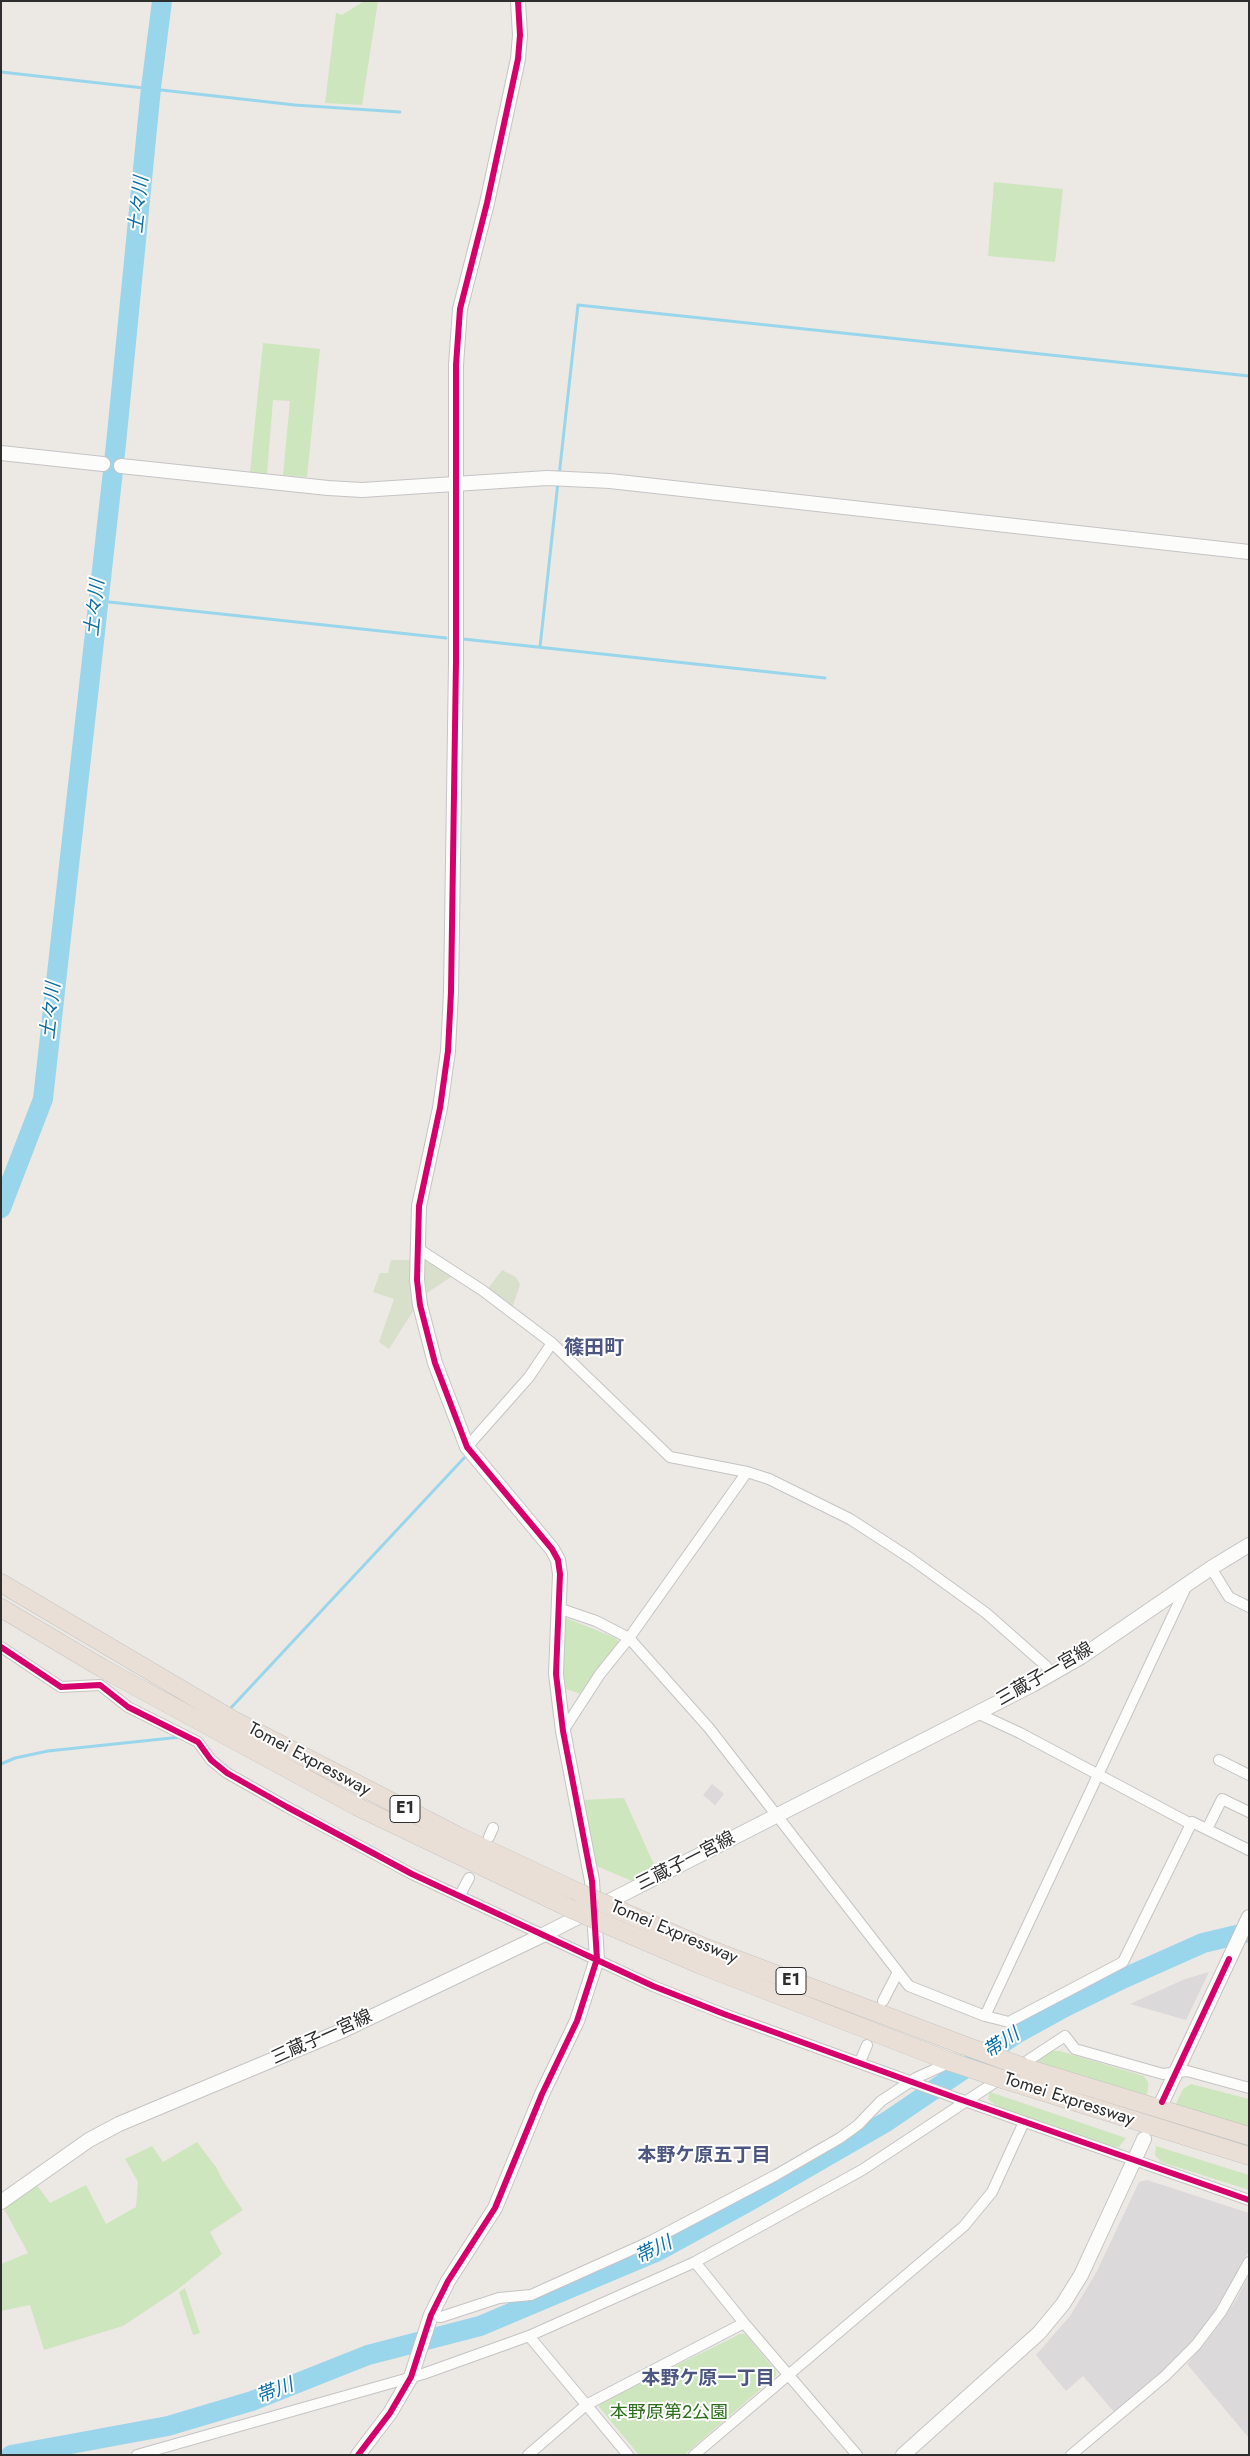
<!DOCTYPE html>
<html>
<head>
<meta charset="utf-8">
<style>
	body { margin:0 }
	#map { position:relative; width:1250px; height:2456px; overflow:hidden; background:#ece8e4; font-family:Jost,sans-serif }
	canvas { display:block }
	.frame { position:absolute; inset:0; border:2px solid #2e2e2e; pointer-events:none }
</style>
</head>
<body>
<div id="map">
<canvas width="1250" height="2456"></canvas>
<div class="frame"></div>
</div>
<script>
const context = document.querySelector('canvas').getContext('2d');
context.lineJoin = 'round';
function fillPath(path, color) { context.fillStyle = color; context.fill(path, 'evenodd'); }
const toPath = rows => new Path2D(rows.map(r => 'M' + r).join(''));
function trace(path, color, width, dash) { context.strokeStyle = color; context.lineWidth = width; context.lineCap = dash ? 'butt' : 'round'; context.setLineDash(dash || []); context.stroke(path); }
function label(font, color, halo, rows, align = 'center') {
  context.font = font + ' Jost,"Noto Sans JP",sans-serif'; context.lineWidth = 4; context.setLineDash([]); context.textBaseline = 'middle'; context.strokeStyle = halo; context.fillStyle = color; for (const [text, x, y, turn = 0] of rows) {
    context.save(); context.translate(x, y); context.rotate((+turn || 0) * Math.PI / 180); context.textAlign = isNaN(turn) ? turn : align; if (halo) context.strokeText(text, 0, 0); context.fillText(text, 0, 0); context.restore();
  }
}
fillPath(toPath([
	[712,1784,724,1794,715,1805,703,1795],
	[1209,1972,1186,2020,1130,2004,1185,1979],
	[1147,2180,1249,2213,1249,2251,1214,2312,1199,2333,1159,2376,1114,2412,1083,2376,1066,2391,1036,2355,1070,2316,1096,2273,1139,2182],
	[1249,2275,1249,2438,1187,2364,1216,2329,1236,2300]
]), '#dcd9db');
fillPath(toPath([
	[364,1,378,1,362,105,325,103,336,13,342,15],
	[994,182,1063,189,1055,262,988,256],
	[263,343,320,349,307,477,283,475,290,401,273,400,267,474,250,472],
	[566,1618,616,1638,619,1643,581,1694,563,1688,561,1672,563,1619],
	[624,1798,656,1869,632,1881,594,1865,582,1800],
	[1050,2051,1060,2051,1144,2076,1148,2082,1148,2091,1145,2097,1034,2061],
	[1191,2084,1249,2099,1249,2128,1175,2106,1183,2089],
	[990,2092,1126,2138,1119,2147,1110,2148,999,2108,988,2099],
	[197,2142,216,2167,222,2179,243,2210,210,2232,222,2254,177,2290,123,2326,44,2350,30,2305,1,2311,1,2264,28,2253,3,2207,36,2184,50,2203,86,2185,106,2224,136,2207,138,2182,125,2159,152,2146,163,2162],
	[1156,2146,1249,2175,1249,2190,1161,2162,1155,2155],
	[185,2288,200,2333,193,2335,179,2292],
	[740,2334,745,2334,776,2371,776,2376,684,2455,639,2455,599,2407,600,2403]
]), '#cee6be');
fillPath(toPath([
	[428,1258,454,1275,427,1293,422,1262],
	[391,1260,412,1260,415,1308,389,1349,379,1342,394,1299,373,1292,380,1273,388,1273],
	[502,1270,516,1277,520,1285,512,1308,487,1290]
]), '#d8e0cc');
trace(toPath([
	[1,72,295,105,400,112],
	[559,476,578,305,1249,376],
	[109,602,446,638],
	[463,639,825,678],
	[540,647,558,482],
	[228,1711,464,1458],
	[1,1764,15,1758,48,1751,181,1737]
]), '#99d6ec', 3);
trace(toPath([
	[1,1208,43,1099,116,444,151,88,162,1],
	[11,2455,168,2426,252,2401,368,2355,480,2326,658,2251,744,2204,886,2122,1016,2034,1065,2007,1122,1979,1203,1943,1249,1932]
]), '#99d6ec', 20);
const street = toPath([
	[417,1248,482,1290,552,1343,670,1457,747,1472,769,1479,850,1519,910,1558,986,1613,1046,1666,1052,1674],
	[467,1447,529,1377,552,1343],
	[1211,1568,1229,1597,1249,1607],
	[558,1608,596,1621,629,1638,709,1728,909,1986,985,2016,1187,1585],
	[1,1647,61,1687,100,1685,128,1707,198,1742,211,1760,227,1773,287,1807,412,1874,653,1986,724,2014,959,2099,1249,2200],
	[977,1713,1020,1733,1191,1824],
	[563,1731,600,1674,629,1638,747,1472],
	[1219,1760,1249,1775],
	[1207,1829,1222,1799,1249,1812],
	[489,1837,493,1828],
	[460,1895,469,1878],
	[883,2001,898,1972],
	[985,2016,1009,2022,1123,1962,1192,1822,1249,1850],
	[860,2062,867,2045],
	[695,2262,744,2323,857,2455],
	[431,2315,441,2317,499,2298,531,2295,649,2242,776,2175,840,2138,858,2125,881,2101,916,2078,951,2062],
	[529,2336,628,2455],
	[137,2455,423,2374,529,2336,695,2262,862,2170,1065,2036,1075,2049,1163,2074,1187,2071,1249,2088],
	[528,2455,586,2405,744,2323],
	[694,2455,964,2226,992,2192,1024,2122],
	[1071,2455,1165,2376,1196,2345,1221,2312,1249,2262]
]);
const secondary = toPath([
	[1,453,103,464],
	[121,466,328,488,362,490,547,478,610,481,1249,552],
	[1162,2102,1249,1917],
	[1,2202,89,2140,119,2124,344,2030,543,1935,1032,1685,1081,1657,1211,1568,1249,1545],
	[358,2455,390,2413,411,2377,431,2315,448,2281,495,2208,542,2094,577,2021,597,1959,592,1881,563,1731,556,1674,560,1574,558,1560,552,1549,467,1447,435,1363,420,1305,417,1280,419,1206,440,1108,448,1051,451,992,456,662,456,365,460,309,487,203,518,59,520,35,518,1],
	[903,2455,1039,2333,1063,2304,1081,2275,1144,2139]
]);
const highway = toPath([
	[1,1583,233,1720,458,1836,580,1893],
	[1,1608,102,1668,358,1807,567,1907],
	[621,1911,706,1948,963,2045],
	[612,1927,701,1965,951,2062],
	[1023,2067,1249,2136],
	[1005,2080,1249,2156]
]);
trace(street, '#c5c4c5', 12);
trace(secondary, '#c5c4c5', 16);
trace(highway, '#c6c5c4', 19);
trace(street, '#fcfcfb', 10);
trace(secondary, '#fcfcfb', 14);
trace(highway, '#eadfd6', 18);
const highwayBridge = toPath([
	[580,1893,621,1911],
	[567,1907,612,1927],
	[963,2045,1023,2067],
	[951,2062,1005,2080]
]);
trace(highwayBridge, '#c6c5c4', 19, []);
trace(highwayBridge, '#eadfd6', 18);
trace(toPath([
	[1,1647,61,1687,100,1685,128,1707,198,1742,211,1760,227,1773,287,1807,412,1874,653,1986,724,2014,959,2099,1249,2200],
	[1162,2102,1229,1959],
	[358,2455,390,2413,411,2377,431,2315,448,2281,495,2208,542,2094,577,2021,597,1959,592,1881,563,1731,556,1674,560,1574,558,1560,552,1549,467,1447,435,1363,420,1305,417,1280,419,1206,440,1108,448,1051,451,992,456,662,456,365,460,309,487,203,518,59,520,35,518,1]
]), '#d6006c', 6);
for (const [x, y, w] of [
	[405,1809,30],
	[791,1981,30]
]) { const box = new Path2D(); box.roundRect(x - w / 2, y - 13.5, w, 27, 4); context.fillStyle = '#fff'; context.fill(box); trace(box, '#2e2e2e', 1); }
label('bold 16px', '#2e2e2e', null, [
	["E1",405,1809],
	["E1",791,1981]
]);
label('18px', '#2e2e2e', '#fff', [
	["三蔵子一宮線",1045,1675,-30],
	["Tomei Expressway",309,1760,28],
	["三蔵子一宮線",686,1862,-27],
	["Tomei Expressway",674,1933,23],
	["三蔵子一宮線",322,2038,-24],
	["Tomei Expressway",1069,2100,18]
]);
label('18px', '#2c6e1b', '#fff', [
	["本野原第2公園",669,2414]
]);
label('italic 19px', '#0d6fa3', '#fff', [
	["土々川",140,205,-84],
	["土々川",96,608,-84],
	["土々川",52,1011,-84],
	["帯川",1002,2044,-33],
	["帯川",654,2251,-26],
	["帯川",275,2392,-21]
]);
label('bold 19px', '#4d5680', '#fff', [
	["本野ケ原五丁目",704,2156],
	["本野ケ原一丁目",708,2379]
]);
label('bold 20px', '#4d5680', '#fff', [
	["篠田町",594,1349]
]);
</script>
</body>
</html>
